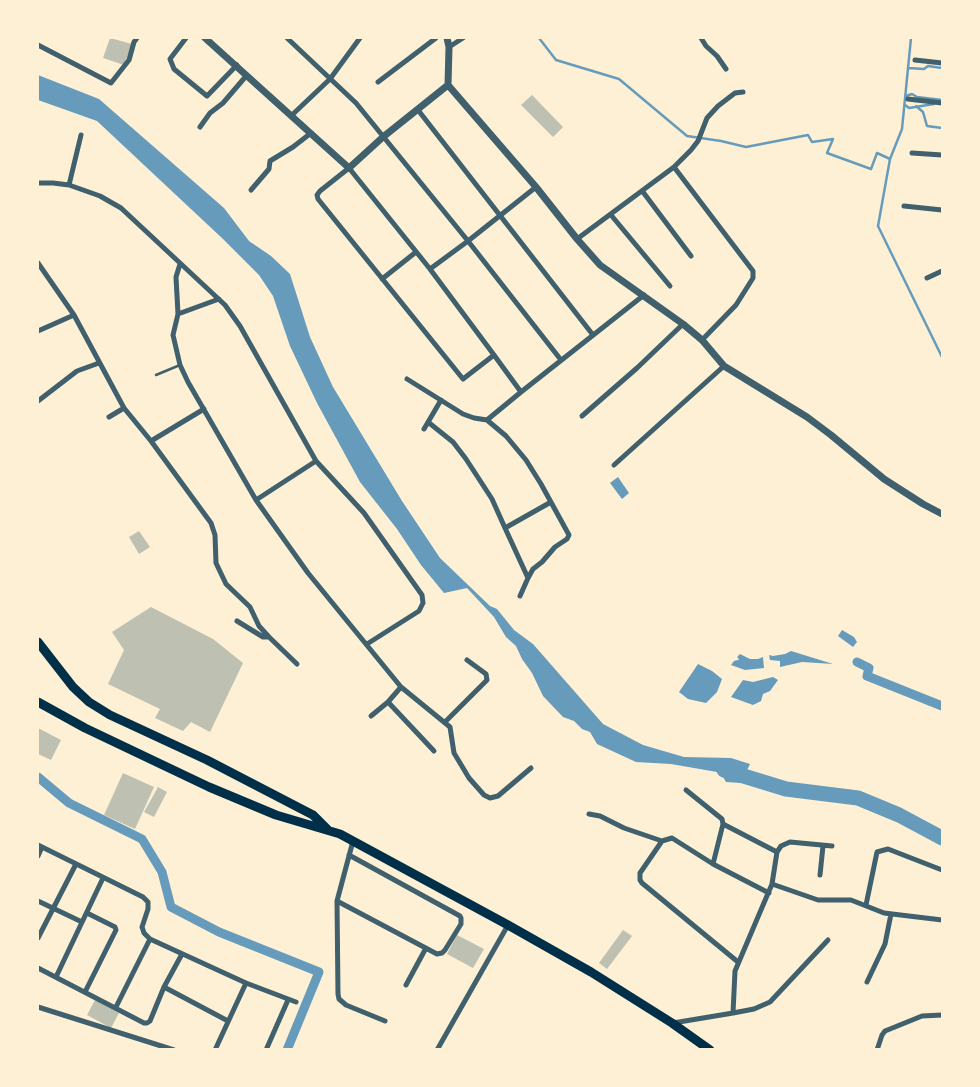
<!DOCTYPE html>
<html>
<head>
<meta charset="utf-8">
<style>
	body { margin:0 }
	#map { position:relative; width:980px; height:1087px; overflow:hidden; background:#fdf0d5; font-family:Figtree,sans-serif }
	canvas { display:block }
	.frame { position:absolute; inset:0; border:39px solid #fdf0d5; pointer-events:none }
</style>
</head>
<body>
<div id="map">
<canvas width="980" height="1087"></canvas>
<div class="frame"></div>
</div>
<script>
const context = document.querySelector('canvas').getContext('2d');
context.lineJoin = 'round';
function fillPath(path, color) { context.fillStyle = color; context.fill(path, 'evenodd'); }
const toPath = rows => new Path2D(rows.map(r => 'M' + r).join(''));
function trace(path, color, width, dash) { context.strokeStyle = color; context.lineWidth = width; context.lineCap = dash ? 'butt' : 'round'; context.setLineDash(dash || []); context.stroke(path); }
fillPath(toPath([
	[38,75,99,99,224,208,249,241,271,256,290,274,310,337,333,387,402,501,440,558,490,606,497,609,514,630,533,644,603,724,643,745,684,757,731,758,750,764,741,783,726,782,722,775,717,772,671,764,636,762,597,744,590,732,582,729,574,721,563,717,543,696,532,673,522,659,516,646,506,637,494,617,467,588,444,593,421,565,397,529,360,482,317,403,290,346,273,296,259,275,223,239,97,121,38,100],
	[618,477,629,493,622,499,610,483],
	[842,630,854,637,857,642,853,647,838,636],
	[791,651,804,655,833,664,802,662,780,667,780,661,770,660,769,655,773,656,785,654],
	[740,654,750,659,758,659,763,657,764,668,745,670,731,665,734,661,738,660,739,659,737,657],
	[698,664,712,671,722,679,717,692,706,703,688,699,679,692],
	[773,677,778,680,770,691,763,694,761,701,753,705,731,697,743,680,753,682]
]), '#669bbc');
trace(toPath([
	[539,38,556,60,619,79,687,136,721,141,746,147,808,135,812,142,833,139,827,153,871,169,877,153,890,159],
	[911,38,902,129,890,159,878,226,942,357],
	[908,68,924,69,928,66,942,68],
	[906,96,912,94,917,97,942,100],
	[905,105,909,108,934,104],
	[916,106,923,112,927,126,942,128]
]), '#669bbc', 2.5);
trace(toPath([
	[857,662,869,668,867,676,942,706],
	[38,777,69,803,142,839,162,872,171,907,219,932,319,972,287,1050]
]), '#669bbc', 9);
trace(toPath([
	[724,770,786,789,858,798,899,815,942,838]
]), '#669bbc', 15);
fillPath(toPath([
	[110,38,132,44,124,65,103,58],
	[532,95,563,127,553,137,521,105],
	[139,531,150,547,139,554,129,537],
	[151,607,213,639,243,663,210,732,191,722,183,731,155,718,160,709,108,684,124,650,112,632],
	[38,728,61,740,51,760,38,754],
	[123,773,154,787,135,829,104,815],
	[158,787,167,792,154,817,144,812],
	[623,930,632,936,607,969,599,963],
	[457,935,484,949,473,968,447,954],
	[95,1000,119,1013,111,1028,87,1015]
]), '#bec0b2');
trace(toPath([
	[156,375,180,365]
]), '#3f606c', 2.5);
trace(toPath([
	[186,38,170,59,174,69,207,96,237,65],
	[287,38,356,103,468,241,561,360],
	[701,38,706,46,717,56,726,69],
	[38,45,111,83,129,60,134,42,137,38],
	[449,47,463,38],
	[915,60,942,63],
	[378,82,436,38],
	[908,99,942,103],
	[418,110,593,335],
	[292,115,330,79,360,38],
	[200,127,210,113,223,103,247,75],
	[912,153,942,155],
	[674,167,753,271,753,278,736,305,702,340],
	[38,183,53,183,69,185,100,196,121,208,225,305,240,326,316,461,364,513,422,595,423,603,419,611,367,644],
	[69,185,81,135],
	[251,190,269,169,270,161,293,147,311,133],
	[643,192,691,256],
	[904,206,942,210],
	[611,215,670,286],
	[577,239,674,167,691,150,698,141,707,118,718,106,735,93,743,92],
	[38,263,74,315,124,408,151,441,211,523,215,535,216,563,226,584,250,607,259,626,269,637],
	[180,264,176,277,178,314,173,335,180,365,188,382,256,500,308,573,401,687,450,727,454,753,469,778,484,795,490,798,498,796,531,768],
	[430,269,468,241,536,187],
	[927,278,942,271],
	[382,279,416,252],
	[178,314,219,299],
	[38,331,74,315],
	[494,355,463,379,318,199,317,195,320,191,349,168,430,269,494,355,521,392],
	[407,379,463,414,474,418,487,420,506,436,526,460,541,484,569,535,567,539,555,547,542,562,533,569,528,578],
	[38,401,77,371,99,363],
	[582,416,637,368,683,324],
	[109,417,124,408],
	[487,420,521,392,644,295],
	[428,422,453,442,466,459,492,499,505,528],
	[424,429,441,400],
	[151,441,204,409],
	[614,465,724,366],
	[256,500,316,461],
	[520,596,528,578,505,528,551,502],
	[237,621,263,637,269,637,297,664],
	[388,702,434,751],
	[371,716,388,702,401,687],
	[445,722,487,680,486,674,467,660],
	[589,814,600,816,624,828,662,841],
	[353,841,337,901,338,994,339,999,346,1005,385,1021],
	[38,845,143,897,148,902,148,909,142,927,144,933,150,939,246,983,296,1002],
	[777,852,781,846,790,842,832,846],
	[38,856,42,847],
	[713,864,723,824],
	[820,875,823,846],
	[772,884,818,900,851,900,884,913,942,920],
	[38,901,82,922],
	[337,901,437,954,442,953,445,950,461,924,461,918,460,916,349,855],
	[866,905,877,852,888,849,942,870],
	[38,938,76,864],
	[738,962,642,883,640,880,640,873,662,841,672,838,713,864,769,893],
	[38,968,144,1023,147,1023,150,1021,164,987,182,954],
	[56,977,103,878],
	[867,982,885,944,891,914],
	[406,985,426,948],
	[164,987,228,1021],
	[85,992,116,930,115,927,87,913],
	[38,1007,174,1050],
	[116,1007,150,939],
	[733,1013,754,1009,770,1002,828,940],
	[673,1023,733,1013,735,971,772,884,777,852,723,824,722,819,686,790],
	[215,1050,246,983],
	[266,1050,288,1000],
	[437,1050,508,925],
	[877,1050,882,1035,885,1031,922,1016,942,1015]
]), '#3f606c', 5);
trace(toPath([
	[205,38,349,168,383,137,448,85],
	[447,38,449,47,448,85],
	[448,85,536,187,577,239,600,265,683,324,702,340,724,366,807,417,831,435,884,479,923,504,942,514]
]), '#3f606c', 7);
trace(toPath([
	[38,642,73,687,89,702,110,715,207,760,313,815,328,830],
	[38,702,85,728,209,787,276,815,340,834,508,925,591,972,672,1023,710,1050]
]), '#003049', 9);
</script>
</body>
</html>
